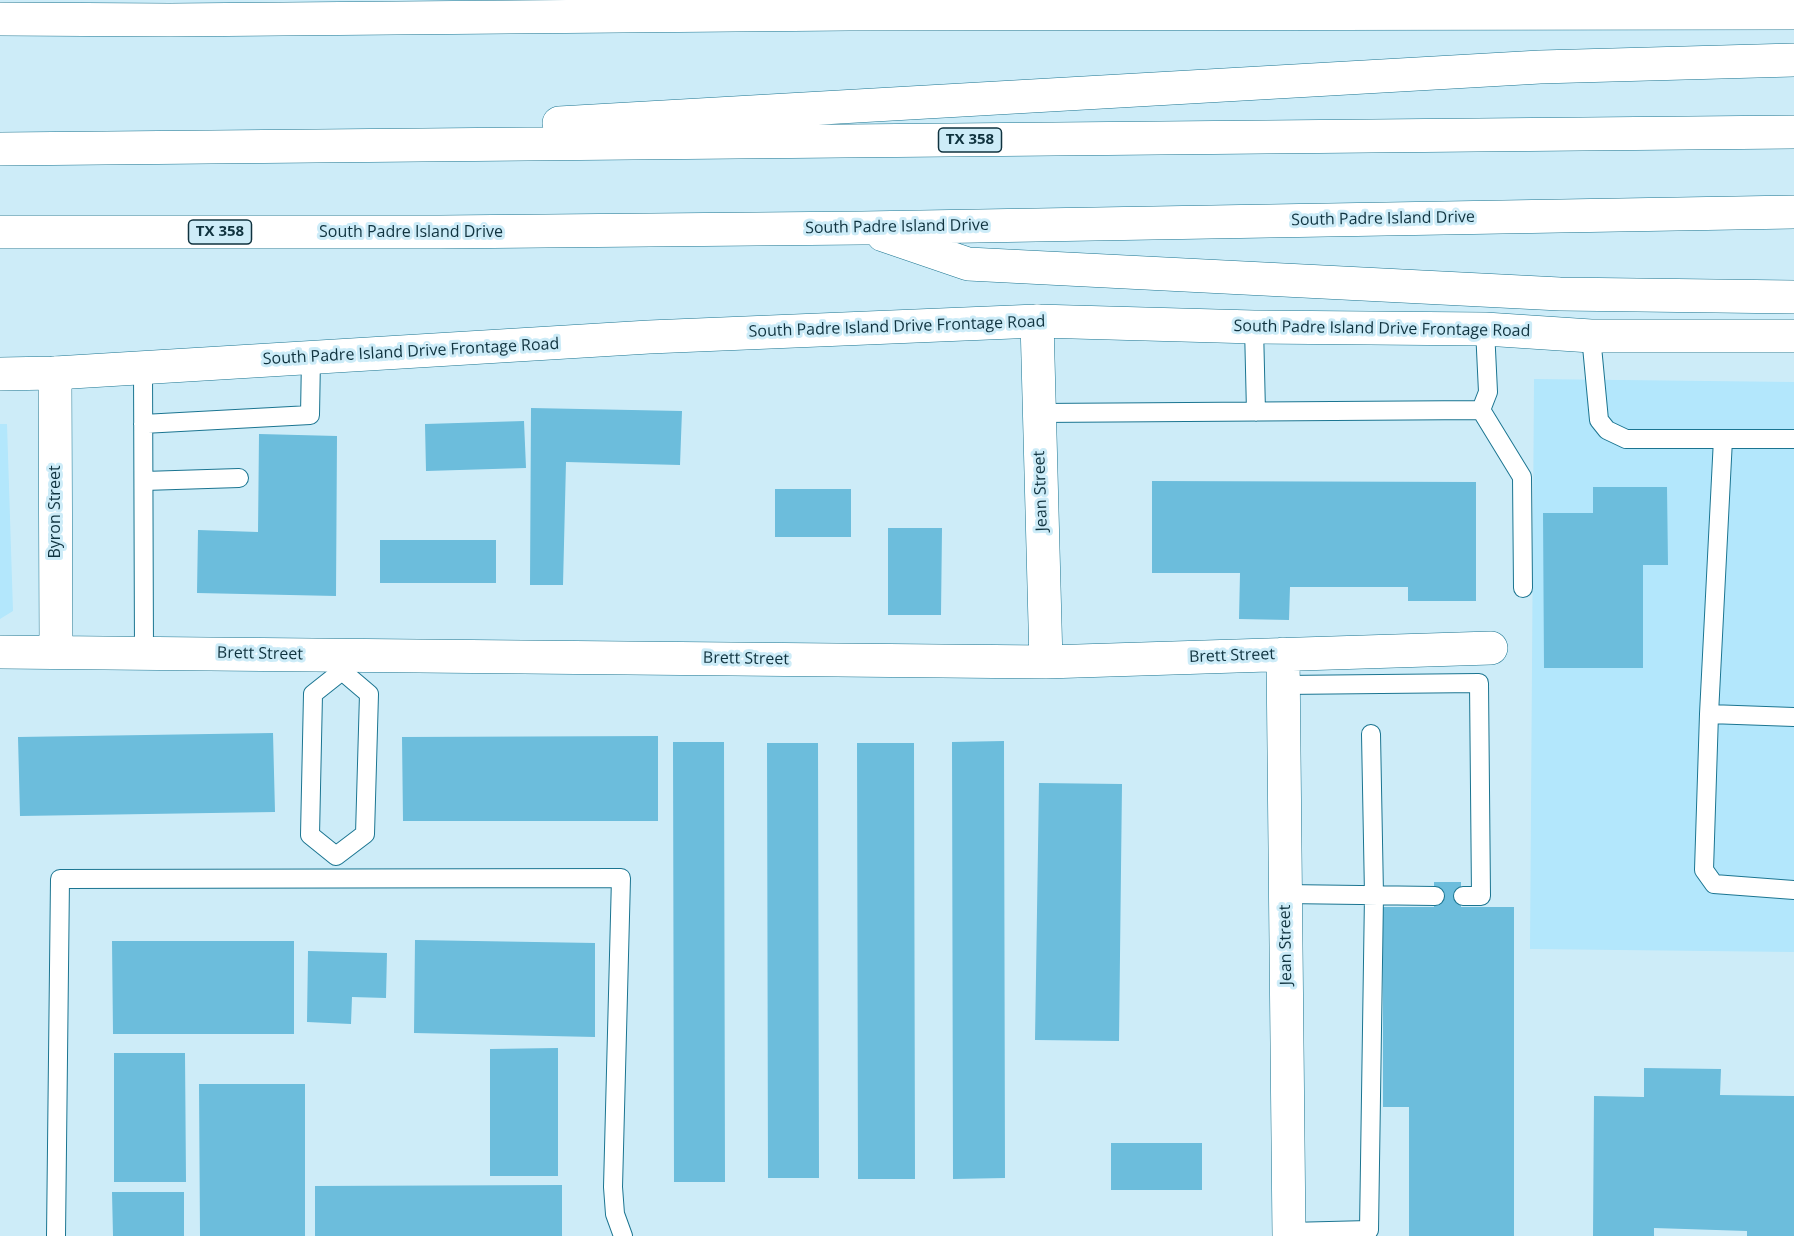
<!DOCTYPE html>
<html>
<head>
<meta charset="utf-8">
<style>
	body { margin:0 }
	canvas { display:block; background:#cdecf8 }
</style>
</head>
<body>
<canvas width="1794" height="1236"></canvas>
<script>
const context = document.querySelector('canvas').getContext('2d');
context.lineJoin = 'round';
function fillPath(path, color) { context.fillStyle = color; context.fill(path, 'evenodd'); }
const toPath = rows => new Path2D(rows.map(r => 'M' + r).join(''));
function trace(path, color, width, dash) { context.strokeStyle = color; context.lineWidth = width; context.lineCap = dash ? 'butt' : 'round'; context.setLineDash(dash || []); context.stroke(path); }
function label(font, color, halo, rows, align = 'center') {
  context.font = font + ' "Open Sans",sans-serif'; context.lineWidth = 6; context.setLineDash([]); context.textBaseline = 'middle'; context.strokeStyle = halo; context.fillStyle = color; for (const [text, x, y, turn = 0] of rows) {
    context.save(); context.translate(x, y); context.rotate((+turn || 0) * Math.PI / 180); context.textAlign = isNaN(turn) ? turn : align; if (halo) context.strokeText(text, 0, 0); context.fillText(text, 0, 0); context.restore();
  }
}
fillPath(toPath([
	[1534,379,1794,382,1794,952,1530,949],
	[0,424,7,424,13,611,0,619]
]), '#b3e7fc');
fillPath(toPath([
	[531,408,682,411,680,465,566,462,563,585,530,585],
	[524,421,526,468,426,471,425,424],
	[259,434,337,436,336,596,197,593,198,530,258,532],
	[1152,481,1476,482,1476,601,1408,601,1408,587,1290,587,1289,620,1239,619,1240,573,1152,573],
	[1593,487,1667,487,1668,565,1643,565,1643,668,1544,668,1543,513,1593,513],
	[775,489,851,489,851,537,775,537],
	[888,528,942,528,941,615,888,615],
	[380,540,496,540,496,583,380,583],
	[273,733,275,812,20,816,18,737],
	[658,736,658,821,403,821,402,737],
	[1004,741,1005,1178,953,1179,952,742],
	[673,742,724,742,725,1182,674,1182],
	[767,743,818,743,819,1178,768,1178],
	[857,743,914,743,915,1179,858,1179],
	[1039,783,1122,784,1119,1041,1035,1040],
	[1434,882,1461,882,1461,907,1514,907,1514,1236,1409,1236,1409,1107,1383,1107,1383,907,1434,907],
	[415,940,595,943,595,1037,414,1033],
	[112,941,294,941,294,1034,113,1034],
	[308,951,387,953,386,998,352,997,351,1024,307,1022],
	[558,1048,558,1176,490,1176,490,1049],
	[114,1053,185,1053,186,1182,114,1182],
	[1644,1068,1721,1069,1720,1095,1794,1096,1794,1236,1747,1236,1747,1231,1654,1228,1654,1236,1593,1236,1594,1096,1644,1097],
	[199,1084,305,1084,305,1236,200,1236],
	[1111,1143,1202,1143,1202,1190,1111,1190],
	[562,1185,562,1236,315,1236,315,1186],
	[112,1192,184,1192,184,1236,113,1236]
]), '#6cbddc');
const lane = toPath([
	[1254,327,1256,412],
	[1591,336,1599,420,1607,430,1626,439,1794,439],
	[143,367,144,652],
	[1481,410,1522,477,1523,588],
	[1039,413,1481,410,1488,392,1485,329],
	[143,424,310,415,311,358],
	[1723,439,1709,714,1704,870,1714,884,1794,890],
	[144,481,239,478],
	[342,671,369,694,365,834,336,856,310,835,313,694,342,671],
	[1283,685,1479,683,1481,896,1463,896],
	[1709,714,1794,717],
	[1285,894,1435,896],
	[1289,1232,1369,1230,1374,895,1371,734],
	[56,1236,60,879,621,878,613,1187,615,1214,623,1236]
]);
const street = toPath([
	[1037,321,1046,662],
	[55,373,56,651],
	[0,652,1046,662,1491,648],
	[1283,654,1289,1236]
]);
const secondary = toPath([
	[0,19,170,20,849,14,1794,13],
	[0,374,55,373,649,337,1037,321,1254,327,1485,329,1591,336,1794,336]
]);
const highway = toPath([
	[559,123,1540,67,1794,60],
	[0,149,1794,132],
	[0,232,440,232,862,228,1794,212],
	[883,235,968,264,1560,294,1794,297]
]);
trace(lane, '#1b7591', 20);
trace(street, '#1b7591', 34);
trace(secondary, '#1b7591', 34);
trace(highway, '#1b7591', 34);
trace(lane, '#fff', 18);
trace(street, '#fff', 33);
trace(secondary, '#fff', 33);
trace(highway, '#fff', 33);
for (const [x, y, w] of [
	[970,140,63],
	[220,232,63]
]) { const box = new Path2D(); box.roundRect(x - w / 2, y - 12, w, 24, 4.5); context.fillStyle = '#cdecf8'; context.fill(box); trace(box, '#10333f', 1.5); }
label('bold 15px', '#10333f', null, [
	["TX 358",970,140],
	["TX 358",220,232]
]);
label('16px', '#10333f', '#cdecf8', [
	["South Padre Island Drive",1383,219,-1],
	["South Padre Island Drive",897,227,-1],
	["South Padre Island Drive",411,232],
	["South Padre Island Drive Frontage Road",897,327,-2],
	["South Padre Island Drive Frontage Road",1382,329,1],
	["South Padre Island Drive Frontage Road",411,352,-3],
	["Jean Street",1041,491,-92],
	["Byron Street",55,512,-90],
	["Brett Street",260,654,1],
	["Brett Street",1232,656,-2],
	["Brett Street",746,659,1],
	["Jean Street",1286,945,-91]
]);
</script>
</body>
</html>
